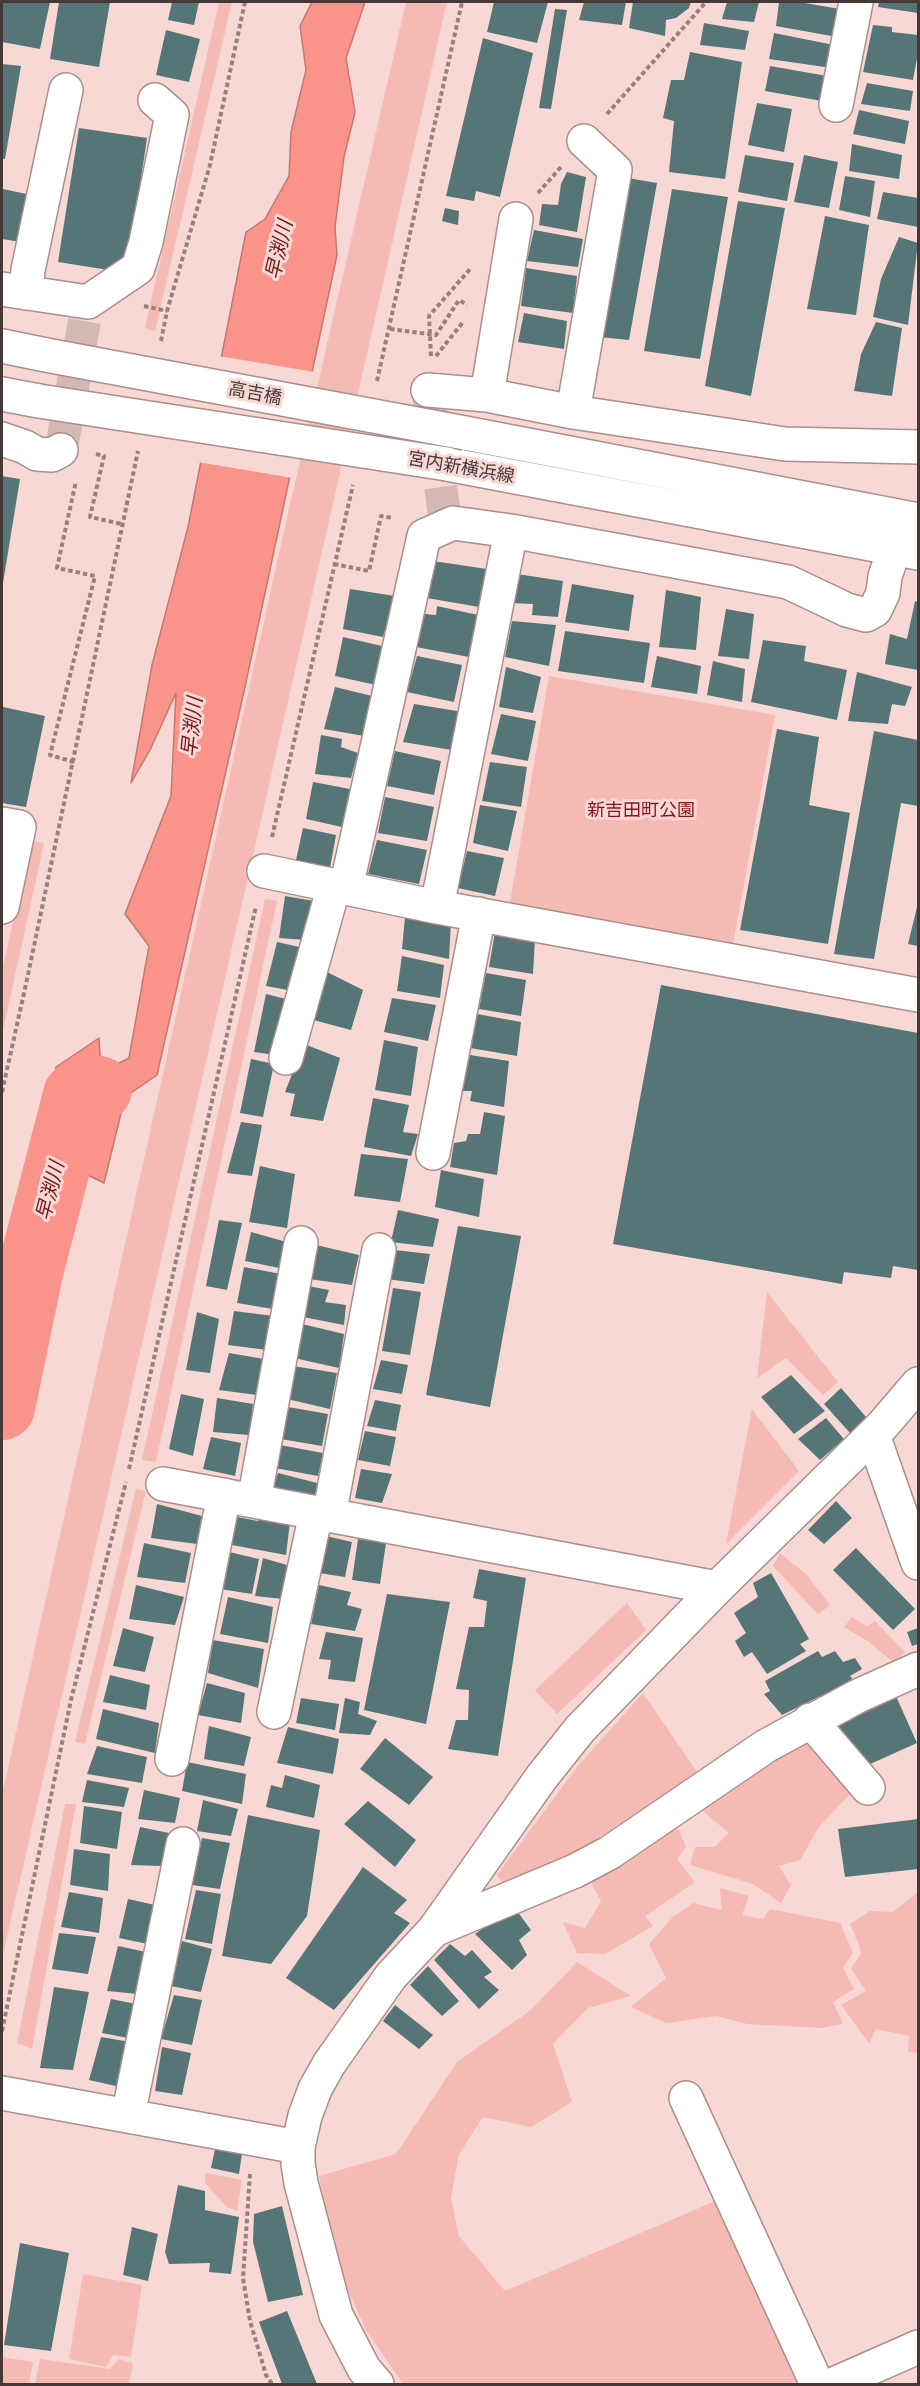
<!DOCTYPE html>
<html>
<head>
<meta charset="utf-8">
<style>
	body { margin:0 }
	#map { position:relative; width:920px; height:2386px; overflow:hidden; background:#f8d8d4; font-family:"PT Sans Narrow",sans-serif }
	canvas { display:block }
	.frame { position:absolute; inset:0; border:3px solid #453937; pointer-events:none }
</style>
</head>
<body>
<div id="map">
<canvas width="920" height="2386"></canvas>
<div class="frame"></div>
</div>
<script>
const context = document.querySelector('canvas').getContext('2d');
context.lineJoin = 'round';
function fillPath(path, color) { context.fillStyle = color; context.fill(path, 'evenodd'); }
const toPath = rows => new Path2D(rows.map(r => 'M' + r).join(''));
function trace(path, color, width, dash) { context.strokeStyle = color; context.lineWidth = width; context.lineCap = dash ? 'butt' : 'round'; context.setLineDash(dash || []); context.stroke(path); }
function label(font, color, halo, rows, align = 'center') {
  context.font = font + ' "PT Sans Narrow","Noto Sans JP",sans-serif'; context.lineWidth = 6; context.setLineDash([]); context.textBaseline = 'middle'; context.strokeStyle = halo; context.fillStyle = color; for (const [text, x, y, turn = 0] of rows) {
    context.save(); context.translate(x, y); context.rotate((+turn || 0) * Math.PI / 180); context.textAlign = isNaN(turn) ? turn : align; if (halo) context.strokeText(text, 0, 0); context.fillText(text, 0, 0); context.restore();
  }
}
fillPath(toPath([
	[219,2,232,2,155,331,145,328],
	[406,2,447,2,2,1959,2,1795,291,500],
	[549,676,775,715,732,950,509,908],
	[30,841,44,843,2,1035,2,972],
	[265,899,277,901,156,1462,142,1460],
	[767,1292,838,1382,823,1395,786,1358,757,1378],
	[752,1409,799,1471,726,1544],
	[136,1489,146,1491,85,1744,75,1742],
	[780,1553,806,1574,830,1605,818,1614,773,1566],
	[627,1603,646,1630,557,1714,535,1690],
	[852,1617,867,1626,875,1621,905,1652,893,1662,869,1642,844,1627],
	[643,1693,697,1772,585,1847,504,1884,497,1875,577,1767],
	[807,1738,854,1790,819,1827,800,1860,779,1866,791,1885,781,1903,753,1884,690,1865,695,1847,714,1847,729,1833,698,1807],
	[65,1804,76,1804,32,2049,17,2043],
	[678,1828,686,1847,677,1859,695,1882,645,1916,653,1926,605,1954,577,1953,563,1922,585,1928,601,1901,588,1877],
	[720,1888,749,1896,742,1915,763,1919,770,1909,840,1923,853,1953,843,1968,854,1989,833,2002,843,2024,820,2028,747,2024,716,2016,666,2023,631,2007,666,1978,649,1944,673,1917,693,1903,722,1910],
	[918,1892,918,2053,908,2052,909,2036,876,2029,869,2043,841,2005,866,1991,851,1968,861,1954,859,1944,850,1924,870,1911,893,1912],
	[577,1962,631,1996,588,2008,553,2044,572,2102,531,2127,483,2117,459,2154,451,2198,459,2236,505,2291,720,2199,801,2380,792,2384,403,2384,366,2330,338,2268,319,2176,396,2154,457,2062,531,2010],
	[206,2173,242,2180,237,2211,227,2207,205,2183],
	[83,2274,142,2285,131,2357,113,2355,106,2367,69,2359],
	[2,2357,33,2362,29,2384,2,2384],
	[40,2359,110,2369,119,2359,133,2364,129,2384,35,2384]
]), '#f6bab4');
const water = toPath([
	[312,2,365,2,346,58,355,112,344,157,335,227,337,255,245,687,157,1075,125,1097,104,1183,43,1153,56,1067,99,1038,101,1072,129,1058,149,946,125,914,171,796,176,693,150,750,131,783,152,665,188,527,246,232,265,219,289,176,291,132,306,70,300,26,312,2]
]);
fillPath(water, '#fa938a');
trace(water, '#c47871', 1.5);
fillPath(toPath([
	[219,356,315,372,293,478,198,462]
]), '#f8d8d4');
trace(toPath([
	[2,1407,30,1272,76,1095,99,1089]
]), '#fa938a', 66);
fillPath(toPath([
	[2,2,50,2,40,49,2,42],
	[59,2,110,2,99,67,50,59],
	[172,2,199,2,194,25,168,20],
	[494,2,548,2,537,43,487,32],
	[584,2,626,2,622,25,579,20],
	[633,2,691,2,689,8,676,18,666,20,665,36,629,28],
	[727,2,759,2,754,22,722,19],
	[779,2,799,2,840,9,837,37,776,26],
	[879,2,918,2,918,13,878,7],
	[555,9,567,10,551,109,539,108],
	[704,23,749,31,745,50,700,45],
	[873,25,892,27,892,32,918,35,918,53,913,80,863,72],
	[166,30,200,39,189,82,156,75],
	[774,33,834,45,832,68,769,59],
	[483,38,533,53,500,197,476,191,474,201,446,196],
	[690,52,742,62,725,179,669,172,674,121,663,118,671,80,684,80],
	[2,64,21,66,5,159,2,159],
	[770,66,827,76,822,101,765,91],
	[867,83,913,91,910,111,861,104],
	[757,103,792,109,784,152,748,145],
	[859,110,909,121,905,144,853,134],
	[79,128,147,138,128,266,115,271,58,262],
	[852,144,902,155,899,179,849,171],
	[745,155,794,163,787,201,738,192],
	[804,155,838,162,829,208,794,202],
	[567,172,586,177,577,232,539,225,542,204,558,205,561,184],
	[845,176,875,181,870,217,839,210],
	[628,178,657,183,629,340,599,337],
	[3,189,31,195,21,242,2,239],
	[672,189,728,197,700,359,644,351],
	[883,192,918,198,918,227,877,219],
	[738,201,785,208,751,396,705,386],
	[445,208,459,211,458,225,442,221],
	[825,216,869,225,856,315,807,309],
	[534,230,583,239,578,267,527,261],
	[899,237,918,243,908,325,873,317,881,279],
	[526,268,577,276,573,313,521,306],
	[524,313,567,321,564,349,518,342],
	[876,322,902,328,892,396,854,391,861,354],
	[2,476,20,479,3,583,2,583],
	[433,561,487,569,479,607,427,598],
	[517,574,563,581,558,617,532,615,533,604,511,603],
	[572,584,634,595,629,631,565,622],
	[350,589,395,596,383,637,343,629],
	[666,590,701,597,696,650,659,647],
	[915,601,918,602,918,670,885,664,890,634,907,639],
	[437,606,478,615,469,657,416,647,425,614,436,615],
	[726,609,754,614,749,659,718,656],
	[512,621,556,625,549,666,505,657],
	[565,631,650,643,644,683,558,671],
	[343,637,382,646,376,685,335,676],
	[763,640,806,646,804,661,847,670,837,720,751,702],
	[417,656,462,665,454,702,407,692],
	[657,656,701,666,697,694,651,687],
	[713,661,745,669,742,702,707,695],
	[506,667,541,677,533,713,499,707],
	[857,672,912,687,905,706,892,704,888,724,848,721],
	[335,687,372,696,364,736,324,729],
	[414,704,463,712,452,750,403,742],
	[3,707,45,716,26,807,2,803],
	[501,714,536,721,528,761,491,754],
	[777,729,819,737,809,805,850,813,828,944,740,930],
	[874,731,918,740,918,806,901,803,874,959,834,954],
	[321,735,342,739,341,747,358,753,351,778,315,774],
	[395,751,441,761,434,795,387,786],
	[490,762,527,767,521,807,482,801],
	[313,782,350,789,342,827,306,819],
	[385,797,434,807,427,841,378,833],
	[480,805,517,811,508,851,473,843],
	[303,828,336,835,330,868,296,860],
	[377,840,427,850,419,884,368,874],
	[467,851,504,858,495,896,458,888],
	[285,896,314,901,307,940,279,938],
	[918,903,918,946,908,944],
	[405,917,451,922,449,959,402,949],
	[495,932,535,939,533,974,489,967],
	[277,942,304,948,293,991,266,986],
	[402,956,444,965,440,998,397,991],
	[325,971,363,990,351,1030,306,1018],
	[486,973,526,980,521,1016,479,1009],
	[661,985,918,1033,918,1270,893,1266,891,1278,844,1272,842,1284,613,1244],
	[266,994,290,1000,276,1055,254,1052],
	[392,998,436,1005,428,1041,384,1032],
	[477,1014,521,1022,517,1056,470,1048],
	[384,1040,418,1047,411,1096,375,1090],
	[304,1044,340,1058,323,1121,290,1116,295,1094,285,1092],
	[470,1055,509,1061,504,1107,470,1101,472,1091,462,1091],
	[251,1059,274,1064,263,1117,240,1113],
	[373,1098,409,1105,403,1132,418,1134,411,1156,364,1147],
	[484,1112,505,1116,497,1175,450,1167,454,1143,466,1141,468,1134,480,1134],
	[241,1122,262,1125,252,1176,227,1173],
	[361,1154,408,1159,400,1202,354,1196],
	[260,1166,295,1174,287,1228,249,1222],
	[441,1170,484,1179,479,1217,435,1207],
	[398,1210,439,1219,433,1247,391,1242],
	[219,1220,242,1223,227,1290,206,1286],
	[458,1226,521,1236,490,1407,426,1395],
	[251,1232,290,1243,284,1269,245,1261],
	[316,1245,359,1255,352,1285,309,1279],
	[394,1250,430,1254,424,1284,387,1279],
	[244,1267,281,1274,273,1309,237,1303],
	[308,1286,329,1290,325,1302,346,1305,344,1325,303,1317],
	[393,1288,421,1292,410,1355,382,1351],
	[234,1311,274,1316,267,1350,228,1345],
	[197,1312,219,1319,210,1373,186,1370],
	[302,1324,344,1334,339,1368,294,1358],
	[229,1353,264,1359,257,1395,219,1390],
	[381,1360,408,1365,402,1394,373,1389],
	[293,1366,337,1373,330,1409,287,1399],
	[791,1375,825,1411,794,1434,761,1397],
	[841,1388,866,1417,850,1433,824,1404],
	[181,1394,204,1399,193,1456,169,1449],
	[217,1398,253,1404,249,1435,213,1432],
	[375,1400,401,1405,396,1431,367,1426],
	[288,1407,328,1414,322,1446,281,1439],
	[826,1418,844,1439,820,1460,798,1439],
	[365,1431,396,1437,390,1466,358,1460],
	[211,1437,241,1443,235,1476,203,1469],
	[280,1445,323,1453,318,1476,275,1468],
	[361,1469,392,1474,382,1503,355,1498],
	[278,1473,321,1484,317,1496,273,1488],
	[836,1501,852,1518,824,1544,808,1530],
	[157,1504,202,1516,197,1544,151,1538],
	[261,1515,290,1522,286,1555,232,1545,237,1517,258,1521],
	[326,1536,352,1542,345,1577,319,1573],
	[358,1539,386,1543,380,1584,352,1580],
	[144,1543,191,1553,185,1583,137,1577],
	[856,1548,915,1609,893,1630,833,1570],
	[229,1552,259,1559,252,1594,220,1589],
	[263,1558,287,1565,283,1599,255,1596],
	[479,1569,526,1578,498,1756,448,1749,456,1720,468,1720,469,1690,456,1689,469,1627,484,1627,487,1601,473,1598],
	[771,1573,809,1639,800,1644,806,1651,767,1674,752,1652,744,1657,735,1641,746,1633,734,1613,758,1597,753,1583],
	[136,1585,184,1597,175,1625,129,1619],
	[319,1585,351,1592,347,1605,362,1609,355,1631,311,1624],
	[387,1594,450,1602,426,1724,364,1710],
	[228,1597,273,1607,268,1643,220,1634],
	[123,1628,154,1637,145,1672,113,1666],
	[918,1628,918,1644,912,1646,907,1632],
	[326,1632,363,1638,355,1682,328,1679,331,1660,319,1659],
	[213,1640,264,1649,258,1688,208,1673],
	[818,1651,822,1657,835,1651,843,1662,855,1658,862,1669,850,1676,853,1680,782,1715,764,1694,770,1691,765,1681],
	[110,1675,150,1685,146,1710,103,1702],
	[207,1683,245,1693,241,1723,198,1715],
	[895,1694,917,1743,868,1765,838,1725],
	[301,1698,339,1704,335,1730,296,1723],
	[345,1698,360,1702,358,1714,377,1721,370,1735,339,1733],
	[103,1709,159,1723,155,1753,96,1739],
	[209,1726,251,1737,244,1766,204,1759],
	[288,1727,339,1739,333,1774,277,1763],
	[385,1738,433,1777,409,1805,360,1769],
	[97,1746,147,1757,142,1783,87,1774],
	[187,1762,246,1774,242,1804,182,1791],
	[285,1775,320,1785,314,1818,266,1807,271,1785,282,1788],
	[87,1780,129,1788,124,1807,82,1802],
	[144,1790,180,1798,175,1823,138,1819],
	[203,1800,238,1809,231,1836,197,1831],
	[368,1801,416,1840,395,1867,344,1824],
	[84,1806,122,1812,117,1849,80,1843],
	[248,1815,320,1830,307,1916,271,1964,222,1956],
	[918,1819,918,1869,845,1877,838,1829],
	[140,1827,169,1833,162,1866,131,1865],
	[202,1838,230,1843,220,1889,192,1885],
	[74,1849,110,1854,108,1891,70,1885],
	[363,1867,407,1900,394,1913,410,1923,334,2010,286,1978],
	[196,1890,221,1894,212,1944,185,1939],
	[69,1892,103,1898,99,1933,61,1927],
	[128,1899,155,1905,148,1944,119,1938],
	[514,1907,531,1930,519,1940,527,1955,512,1970,475,1934],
	[59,1933,96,1937,88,1974,52,1969],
	[182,1941,212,1949,201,1992,171,1986],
	[450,1944,465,1956,472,1950,492,1972,484,1977,499,1990,479,2009,434,1960],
	[118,1946,146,1952,138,1994,107,1991],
	[428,1966,459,2001,442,2016,410,1985],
	[54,1987,89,1992,73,2070,40,2068],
	[174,1995,202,2000,192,2045,161,2039],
	[111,1999,136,2004,133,2039,102,2033],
	[395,2005,433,2035,419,2049,383,2021],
	[101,2037,130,2042,120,2087,89,2080],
	[162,2047,191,2053,182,2095,155,2091],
	[215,2149,242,2154,239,2174,211,2168],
	[178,2185,205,2191,205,2210,239,2217,231,2274,209,2272,210,2263,169,2264,165,2252],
	[282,2206,303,2295,268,2302,253,2242,254,2214],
	[132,2227,158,2234,148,2281,123,2275],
	[20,2243,69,2253,51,2351,4,2345],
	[287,2311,317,2384,282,2384,259,2322]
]), '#557577');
trace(toPath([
	[428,390,444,512],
	[61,450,88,302]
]), '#d4b8b5', 33, [33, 16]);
const minor = toPath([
	[836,105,856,2],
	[2,289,88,302,138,268,146,242,172,115,155,100],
	[26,293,28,270,66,90],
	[2,346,46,355],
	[428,390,487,395,573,412,785,444,918,447],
	[2,394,39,401],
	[487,395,516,219],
	[573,412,615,170,584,141],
	[465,433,918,520],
	[2,439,25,447,37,454,52,455,61,450],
	[447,464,918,553],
	[2,824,19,827,2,907],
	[264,871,437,907,918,995],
	[346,888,424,536,453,523,511,531,788,582,847,610,866,615,875,610,883,593,885,576,895,548],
	[437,907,511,531],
	[286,1058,334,886],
	[433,1153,479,914],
	[873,1435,918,1563],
	[163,1484,717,1588],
	[254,1501,301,1243],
	[329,1516,379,1250],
	[274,1712,316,1513],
	[810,1720,868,1788],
	[172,1759,224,1495],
	[434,1930,575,1871,609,1853,766,1746,858,1696,918,1669],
	[2,2093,298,2147],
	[686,2098,817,2384],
	[128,2116,183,1844],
	[377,2384,364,2369,336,2315,301,2183,298,2163,298,2147,305,2116,315,2089,329,2064,391,1976,434,1930,541,1778,580,1729,717,1588,882,1426,918,1384],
	[834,2384,918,2347]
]);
trace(minor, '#ab8d8a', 36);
trace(toPath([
	[607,114,706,2],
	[538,193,561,167],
	[144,306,167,311],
	[390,329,436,335,459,300,467,305],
	[161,341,167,311,210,165,245,2],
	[431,356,429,316,471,268],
	[436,356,463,322],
	[377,381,462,2],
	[96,454,104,456,90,517,122,524],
	[334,564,369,571,381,516,393,518],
	[74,762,50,755,95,576,57,568,76,481],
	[272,837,353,485],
	[2,1092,26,984,138,451],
	[129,1469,256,906],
	[2,2031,71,1700,126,1482],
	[250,2174,243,2278,250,2321,266,2375,272,2384]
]), '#96817e', 4, [4.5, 3]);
trace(minor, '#fff', 33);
const minorBridge = toPath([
	[46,355,465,433],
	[39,401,447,464]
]);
trace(minorBridge, '#ab8d8a', 36, []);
trace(minorBridge, '#fff', 33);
label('18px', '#453937', '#f8d8d4', [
	["高吉橋",255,394,11],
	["宮内新横浜線",461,468,10]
]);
label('18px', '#8c1116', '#f8d8d4', [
	["新吉田町公園",641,811]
]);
label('italic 20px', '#721818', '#f8d8d4', [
	["早渕川",280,250,-77],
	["早渕川",193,727,-84],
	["早渕川",51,1191,-76]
]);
</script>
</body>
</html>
